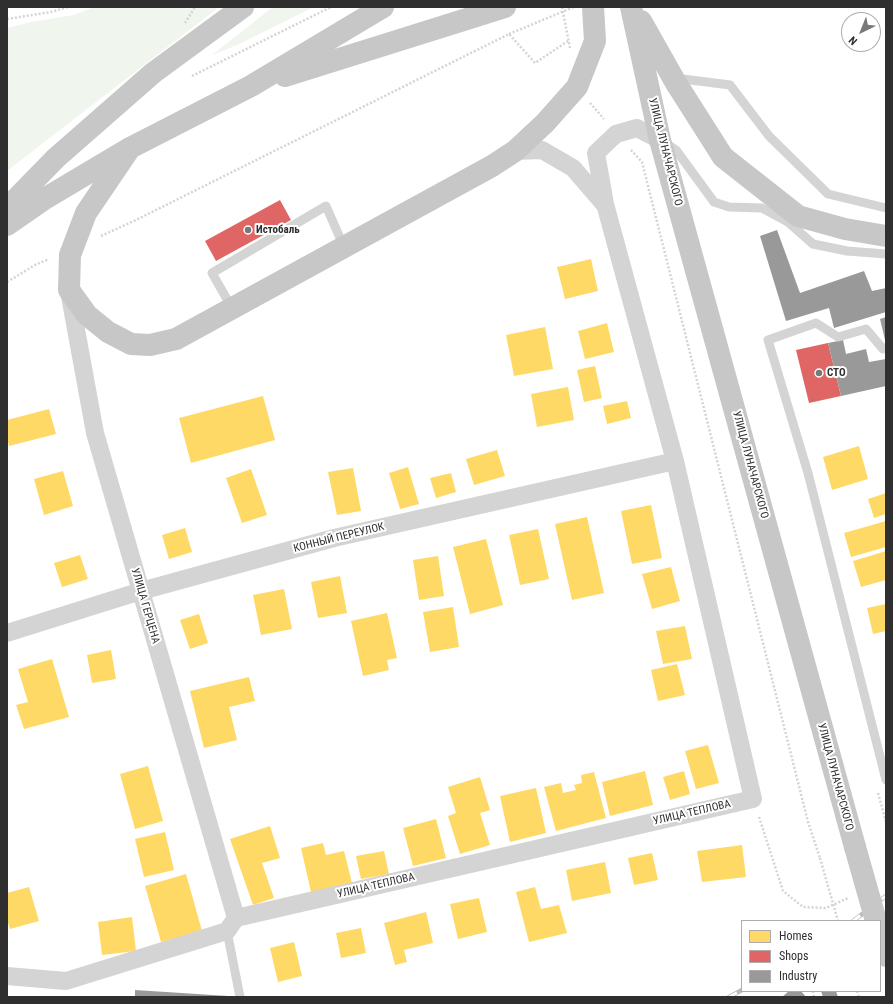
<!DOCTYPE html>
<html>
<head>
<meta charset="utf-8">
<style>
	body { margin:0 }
	#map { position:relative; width:893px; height:1004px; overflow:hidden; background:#fff; font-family:"Roboto Condensed",sans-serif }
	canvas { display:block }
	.frame { position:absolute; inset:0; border:8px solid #2f2f2f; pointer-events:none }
	.legend { position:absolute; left:741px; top:920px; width:140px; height:72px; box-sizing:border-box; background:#fff; border:1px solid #acacac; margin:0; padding:5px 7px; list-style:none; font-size:12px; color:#2f2f2f }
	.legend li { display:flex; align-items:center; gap:8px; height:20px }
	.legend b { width:20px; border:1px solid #acacac }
	.north { position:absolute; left:841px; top:12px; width:40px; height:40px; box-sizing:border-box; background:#fff; border:1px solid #acacac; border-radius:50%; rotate:223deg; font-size:11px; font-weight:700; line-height:16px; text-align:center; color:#2f2f2f }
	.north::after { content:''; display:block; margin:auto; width:14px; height:18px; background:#787878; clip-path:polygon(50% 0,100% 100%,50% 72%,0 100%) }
</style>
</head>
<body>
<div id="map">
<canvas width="893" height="1004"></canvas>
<div class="frame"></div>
<ul class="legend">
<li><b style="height:11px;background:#ffd966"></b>Homes</li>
<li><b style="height:11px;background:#e06666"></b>Shops</li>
<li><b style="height:11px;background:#999"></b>Industry</li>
</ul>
<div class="north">N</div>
</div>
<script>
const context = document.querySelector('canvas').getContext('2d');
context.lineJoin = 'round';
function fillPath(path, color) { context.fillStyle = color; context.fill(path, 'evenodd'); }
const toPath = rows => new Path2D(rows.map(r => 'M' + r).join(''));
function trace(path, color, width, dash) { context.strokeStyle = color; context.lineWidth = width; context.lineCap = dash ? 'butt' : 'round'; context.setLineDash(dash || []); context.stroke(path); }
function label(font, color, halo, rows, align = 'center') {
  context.font = font + ' "Roboto Condensed",sans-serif'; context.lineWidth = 4; context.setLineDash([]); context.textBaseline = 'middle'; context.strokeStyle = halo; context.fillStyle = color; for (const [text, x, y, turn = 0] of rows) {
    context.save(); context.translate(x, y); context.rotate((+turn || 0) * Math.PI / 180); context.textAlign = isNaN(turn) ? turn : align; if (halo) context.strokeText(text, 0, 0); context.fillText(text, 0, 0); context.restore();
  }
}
fillPath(toPath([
	[94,7,219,7,7,171,7,28,31,22,74,15],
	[273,7,314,7,235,46,212,55]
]), '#f0f5ed');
fillPath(toPath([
	[591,259,598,291,565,299,557,267],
	[607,323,614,352,585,359,578,331],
	[545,327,553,369,514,376,506,335],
	[595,366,602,398,584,402,577,370],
	[568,387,574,420,537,427,531,394],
	[263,396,275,440,191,463,179,418],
	[627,401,631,418,607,424,603,406],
	[49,409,56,434,9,446,7,438,7,420],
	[859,446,868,479,832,490,823,457],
	[497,450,505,476,474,485,466,459],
	[408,467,419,504,400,509,389,473],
	[353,468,361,511,337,515,328,472],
	[251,469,267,515,242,523,226,478],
	[63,471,73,506,44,515,34,479],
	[451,473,456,492,436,498,430,478],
	[886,493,886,514,874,518,868,499],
	[651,505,662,558,632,564,621,511],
	[587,517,604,593,572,600,555,524],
	[886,521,886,547,851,557,844,533],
	[185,528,192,552,169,559,162,535],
	[538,529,549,579,520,585,509,535],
	[486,539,503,605,470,614,453,547],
	[886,551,886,580,861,587,853,561],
	[80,555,88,579,62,587,54,563],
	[438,556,444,596,419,600,413,560],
	[671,567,680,601,652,609,642,574],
	[340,576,347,613,318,618,311,582],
	[284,589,292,629,261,635,253,595],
	[886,604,886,631,873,634,867,608],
	[453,607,459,647,430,652,423,612],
	[387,613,397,658,387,660,389,670,363,676,351,621],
	[199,614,208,643,190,649,180,620],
	[685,626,692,659,663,664,656,631],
	[111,650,116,679,92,683,87,655],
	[52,659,69,717,24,729,16,705,28,702,18,669],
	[677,664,685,695,658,701,651,670],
	[249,677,255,701,229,707,237,740,204,748,190,691],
	[708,745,719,783,696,789,685,751],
	[148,766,163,821,135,829,120,774],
	[645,771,653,805,610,816,602,782],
	[684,771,690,794,670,800,663,777],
	[594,772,606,818,556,831,544,787,561,783,563,793,576,790,574,785,582,783,581,775],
	[480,777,490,810,480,813,490,845,460,854,448,816,456,813,448,787],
	[536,788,546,833,510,842,500,796],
	[436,819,446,858,413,866,403,828],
	[270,826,280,858,262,863,274,898,253,905,230,839],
	[165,832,174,870,144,877,135,839],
	[323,843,326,855,344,851,352,883,311,892,301,848],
	[742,845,746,877,702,882,697,851],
	[384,851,389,874,361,879,356,856],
	[652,853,658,880,634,885,628,858],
	[605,862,611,893,572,901,566,870],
	[186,874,202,931,161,942,145,886],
	[29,887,39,921,10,929,7,920,7,893],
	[535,887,541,909,559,905,567,933,529,942,516,892],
	[479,898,487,932,458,939,450,904],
	[426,912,433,943,404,950,407,962,395,965,384,923],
	[132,917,136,951,102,955,98,922],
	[361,928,366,953,341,958,336,933],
	[294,942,302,976,278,982,270,948]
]), '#ffd966');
fillPath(toPath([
	[280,200,291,220,216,261,205,241],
	[828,343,841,396,809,403,796,350]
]), '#e06666');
fillPath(toPath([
	[777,230,800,293,864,271,872,291,886,288,886,312,834,328,829,308,786,321,760,236],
	[886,317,886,340,885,340,880,319],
	[843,340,846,354,866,349,869,362,886,359,886,386,841,396,828,343],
	[135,990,228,996,228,997,135,997],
	[789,991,801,991,806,997,782,997],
	[821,991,836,991,838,997,823,997]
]), '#999');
trace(toPath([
	[562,7,570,48],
	[7,19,51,12,68,7],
	[185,23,195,7],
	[192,76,331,7],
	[590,103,604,119],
	[631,150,642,162,808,822,820,858],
	[101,236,136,220,509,34,535,63,568,41],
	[7,282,35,265,49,259],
	[878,793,886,822],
	[759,817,783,891,803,907,826,908,848,898],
	[813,991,814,997],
	[857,991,859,997]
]), '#d4d4d4', 2.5, [2, 2]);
trace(toPath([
	[675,78,730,85,769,136,828,194,886,208],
	[664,142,676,150,714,202,729,207,762,208,788,222,813,244,847,251,886,254],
	[232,308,212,273,326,206,344,247],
	[886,348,883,349,866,329,838,337,816,323,768,340,808,473,886,780],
	[227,931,240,997]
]), '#d4d4d4', 9);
trace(toPath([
	[515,151,542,150,573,168,604,204],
	[69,291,95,433,236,918],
	[7,633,141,591,334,538,675,461],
	[7,976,66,981,227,931,236,918,753,799,675,461,605,204,596,153,616,134,637,128,660,140]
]), '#d4d4d4', 18);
trace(toPath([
	[631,7,660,140,855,847],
	[641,21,676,83,723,157,798,216,845,229,886,236],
	[285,76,505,7],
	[130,148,86,213,70,255,69,290,87,315,108,332,131,344,150,345,176,339,492,166,515,151,545,123,577,87,595,41,593,7],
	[7,208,56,158,153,73,243,7],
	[7,225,46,198,130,148,251,86,383,7],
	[880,935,886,956]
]), '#c7c7c7', 22);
const rail = toPath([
	[853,921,886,896],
	[729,997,742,990]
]);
trace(rail, '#bbb', 4.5);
trace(rail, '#fff', 3, [9]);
trace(toPath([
	[509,34,574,7],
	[820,858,838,921]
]), '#d4d4d4', 2.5, [2, 2]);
trace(toPath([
	[855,847,876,921]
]), '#c7c7c7', 22);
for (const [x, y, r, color] of [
	[248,230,4,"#787878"],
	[819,373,4,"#787878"]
]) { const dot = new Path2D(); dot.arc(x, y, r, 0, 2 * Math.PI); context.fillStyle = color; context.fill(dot); trace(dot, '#fff', 1.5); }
label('11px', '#2f2f2f', '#fff', [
	["УЛИЦА ЛУНАЧАРСКОГО",665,152,76],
	["УЛИЦА ЛУНАЧАРСКОГО",750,465,75],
	["КОННЫЙ ПЕРЕУЛОК",339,538,-14],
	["УЛИЦА ГЕРЦЕНА",145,606,74],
	["УЛИЦА ЛУНАЧАРСКОГО",835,777,75],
	["УЛИЦА ТЕПЛОВА",692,813,-13],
	["УЛИЦА ТЕПЛОВА",376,886,-13]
]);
label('bold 11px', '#2f2f2f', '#fff', [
	["Истобаль",256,230],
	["СТО",827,373]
], 'left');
</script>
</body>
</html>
